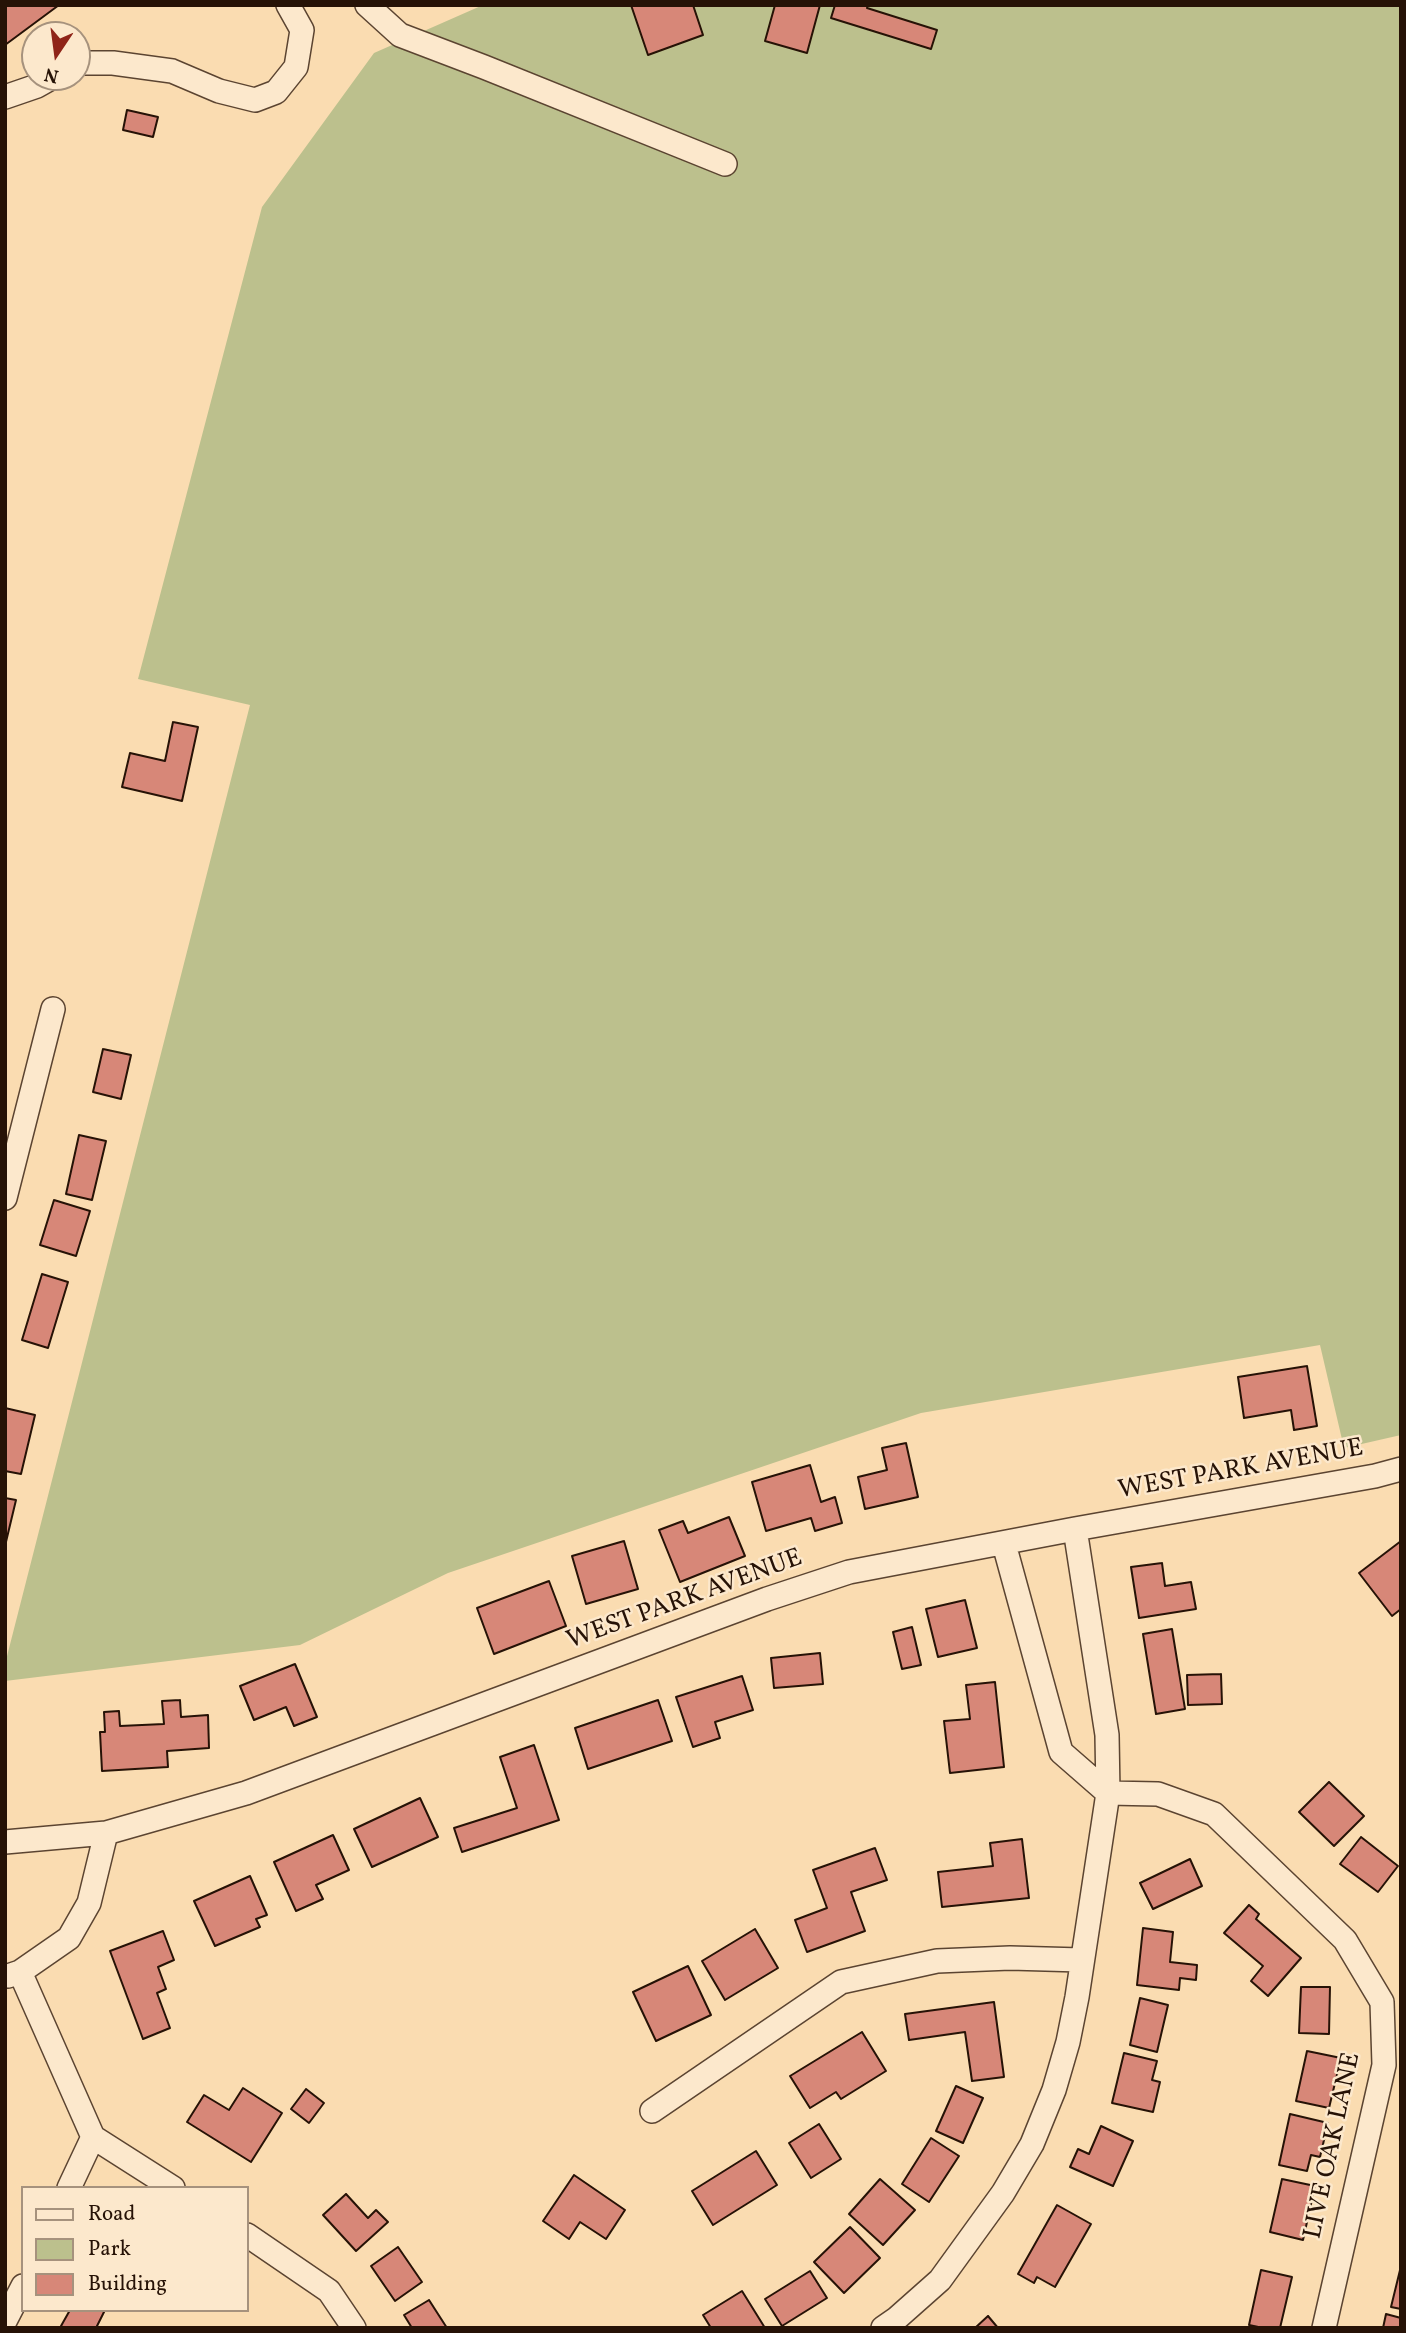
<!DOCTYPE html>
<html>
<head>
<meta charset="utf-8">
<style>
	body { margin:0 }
	#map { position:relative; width:1406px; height:2333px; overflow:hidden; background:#fadcb1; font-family:Vollkorn,serif }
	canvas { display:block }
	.frame { position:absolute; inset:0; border:7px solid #261206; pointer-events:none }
	.legend { position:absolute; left:21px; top:2186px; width:228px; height:126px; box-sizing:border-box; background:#fce8cc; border:2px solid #a6927d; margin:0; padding:9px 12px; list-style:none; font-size:21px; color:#261206 }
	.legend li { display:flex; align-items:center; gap:14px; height:35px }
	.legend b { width:35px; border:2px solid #a6927d }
	.north { position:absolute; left:21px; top:21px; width:70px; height:70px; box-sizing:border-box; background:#fce8cc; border:2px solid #a6927d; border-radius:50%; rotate:193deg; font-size:19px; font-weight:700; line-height:28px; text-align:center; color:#261206 }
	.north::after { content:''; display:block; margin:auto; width:24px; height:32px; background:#8f2418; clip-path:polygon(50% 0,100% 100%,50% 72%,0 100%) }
</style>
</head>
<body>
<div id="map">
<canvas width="1406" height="2333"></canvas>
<div class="frame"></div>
<ul class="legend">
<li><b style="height:9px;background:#fce8cc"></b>Road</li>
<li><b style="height:19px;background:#bcc08d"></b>Park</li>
<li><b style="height:19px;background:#d78778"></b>Building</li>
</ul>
<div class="north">N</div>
</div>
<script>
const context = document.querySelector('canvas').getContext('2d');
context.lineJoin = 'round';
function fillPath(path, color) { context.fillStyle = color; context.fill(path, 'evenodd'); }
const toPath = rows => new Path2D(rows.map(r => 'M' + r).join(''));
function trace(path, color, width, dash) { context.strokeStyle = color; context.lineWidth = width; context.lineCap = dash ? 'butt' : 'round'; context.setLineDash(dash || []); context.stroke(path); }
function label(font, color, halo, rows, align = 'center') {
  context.font = font + ' Vollkorn,serif'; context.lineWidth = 5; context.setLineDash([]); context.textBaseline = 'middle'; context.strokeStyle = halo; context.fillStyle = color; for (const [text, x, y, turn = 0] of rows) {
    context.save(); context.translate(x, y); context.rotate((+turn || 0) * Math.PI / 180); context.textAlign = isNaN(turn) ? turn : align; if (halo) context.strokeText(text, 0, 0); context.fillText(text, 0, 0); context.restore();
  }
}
fillPath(toPath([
	[483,5,1401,5,1401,1435,1344,1448,1320,1345,921,1413,448,1573,300,1645,5,1681,5,1664,250,705,138,679,262,207,374,53]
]), '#bcc08d');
const building = toPath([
	[5,5,59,5,5,45,5,5],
	[631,5,693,5,703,35,648,55,631,5],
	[775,5,820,5,807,53,765,41,775,5],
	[835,5,868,5,867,8,937,30,931,49,831,18,835,5],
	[127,110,158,117,153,137,123,130,127,110],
	[173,722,198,727,182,801,122,787,130,753,165,761,173,722],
	[103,1049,131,1055,121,1099,93,1092,103,1049],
	[79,1135,106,1141,92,1200,66,1194,79,1135],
	[54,1200,90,1211,76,1256,40,1245,54,1200],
	[42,1274,68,1282,48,1348,22,1340,42,1274],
	[1307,1366,1317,1426,1294,1430,1291,1410,1244,1418,1238,1377,1307,1366],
	[5,1408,35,1415,21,1474,5,1471,5,1408],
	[906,1443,918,1497,865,1509,858,1477,887,1470,882,1448,906,1443],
	[810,1465,821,1502,835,1497,842,1523,815,1531,811,1518,766,1531,752,1482,810,1465],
	[5,1498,16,1500,5,1546,5,1498],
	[729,1517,745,1556,680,1582,659,1530,683,1521,688,1533,729,1517],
	[624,1541,638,1589,586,1604,572,1556,624,1541],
	[1401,1541,1401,1609,1392,1616,1359,1573,1401,1541],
	[1162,1563,1165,1586,1191,1582,1196,1609,1139,1618,1131,1567,1162,1563],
	[549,1581,566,1626,494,1654,477,1608,549,1581],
	[965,1600,977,1648,938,1657,926,1609,965,1600],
	[912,1627,921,1665,902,1669,893,1632,912,1627],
	[1172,1629,1185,1709,1156,1714,1143,1634,1172,1629],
	[820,1653,823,1684,774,1688,771,1658,820,1653],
	[295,1664,317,1717,294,1726,286,1707,254,1720,240,1686,295,1664],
	[1221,1674,1222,1704,1188,1705,1187,1675,1221,1674],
	[742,1676,753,1710,715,1722,720,1738,693,1747,676,1697,742,1676],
	[995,1682,1004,1767,950,1773,944,1721,970,1719,966,1685,995,1682],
	[180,1700,181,1717,208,1715,209,1748,167,1751,168,1767,102,1771,100,1732,105,1732,104,1712,119,1711,120,1726,164,1724,162,1701,180,1700],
	[658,1700,672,1741,588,1769,575,1728,658,1700],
	[534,1745,559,1820,462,1852,454,1828,517,1808,500,1757,534,1745],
	[1329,1782,1364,1816,1334,1846,1299,1812,1329,1782],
	[420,1798,438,1837,372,1867,354,1829,420,1798],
	[333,1835,349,1870,316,1885,323,1899,296,1911,274,1862,333,1835],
	[1361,1837,1398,1866,1378,1892,1340,1864,1361,1837],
	[1022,1839,1029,1898,942,1907,938,1872,993,1866,990,1843,1022,1839],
	[875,1848,887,1880,851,1892,865,1931,807,1952,795,1920,827,1908,813,1870,875,1848],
	[1190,1859,1202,1886,1153,1909,1140,1883,1190,1859],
	[250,1876,267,1915,256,1919,260,1927,215,1946,194,1901,250,1876],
	[1249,1905,1259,1914,1256,1919,1301,1958,1268,1996,1251,1981,1263,1966,1224,1933,1249,1905],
	[1143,1928,1173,1932,1170,1962,1197,1965,1196,1980,1180,1978,1179,1990,1137,1985,1143,1928],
	[755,1929,778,1968,725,2000,702,1961,755,1929],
	[163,1931,174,1960,158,1967,166,1989,157,1993,170,2028,143,2039,110,1951,163,1931],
	[688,1966,711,2015,656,2041,633,1992,688,1966],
	[1301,1987,1330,1987,1329,2034,1299,2033,1301,1987],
	[1140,1998,1168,2005,1157,2052,1130,2045,1140,1998],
	[994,2002,1004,2077,972,2081,965,2032,909,2040,905,2014,994,2002],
	[862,2032,886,2071,841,2099,836,2092,810,2108,790,2076,862,2032],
	[1307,2051,1341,2058,1329,2108,1296,2101,1307,2051],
	[1124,2053,1157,2061,1152,2080,1160,2082,1153,2112,1112,2103,1124,2053],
	[956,2086,983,2098,963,2143,936,2131,956,2086],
	[243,2088,282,2113,251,2162,187,2122,204,2095,229,2110,243,2088],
	[306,2089,324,2103,309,2123,291,2109,306,2089],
	[1290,2114,1328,2123,1320,2157,1311,2155,1307,2171,1279,2165,1290,2114],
	[819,2124,841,2159,811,2178,789,2143,819,2124],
	[1101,2126,1133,2141,1113,2186,1070,2167,1078,2149,1089,2154,1101,2126],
	[931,2138,959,2156,929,2202,902,2184,931,2138],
	[756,2151,777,2185,713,2225,692,2191,756,2151],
	[574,2175,625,2210,606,2239,580,2222,569,2239,543,2221,574,2175],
	[880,2179,915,2210,883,2245,849,2214,880,2179],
	[1282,2179,1315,2186,1303,2240,1270,2232,1282,2179],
	[346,2194,368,2218,376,2210,388,2222,356,2251,323,2215,346,2194],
	[1057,2205,1091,2224,1055,2287,1037,2277,1034,2283,1018,2274,1057,2205],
	[850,2227,880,2258,844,2293,814,2262,850,2227],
	[398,2247,422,2282,395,2301,371,2266,398,2247],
	[1401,2266,1401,2309,1391,2307,1401,2266],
	[1261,2270,1292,2277,1280,2328,1263,2328,1249,2325,1261,2270],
	[810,2271,827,2298,782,2326,765,2299,810,2271],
	[742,2291,765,2328,711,2328,703,2315,742,2291],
	[429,2300,447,2328,412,2328,404,2315,429,2300],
	[70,2310,105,2310,96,2328,64,2328,61,2326,70,2310],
	[1386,2314,1401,2318,1401,2328,1383,2328,1386,2314],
	[988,2316,998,2328,975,2328,988,2316]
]);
fillPath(building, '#d78778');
trace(building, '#261206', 2);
const minor = toPath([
	[367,5,400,35,484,67,725,164],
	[77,63,113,63,172,71,219,91,255,100,276,92,296,67,302,30,288,5],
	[5,97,37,86,53,77],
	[5,1198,53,1009],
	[1004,1544,1061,1752,1108,1793],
	[1108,1793,1158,1794,1214,1814,1345,1940,1382,2002,1384,2065,1324,2328],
	[5,1842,106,1833,246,1793,767,1599,849,1572,1075,1529,1375,1476,1401,1469],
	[20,1972,93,2137,173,2188],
	[8,1976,20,1972,69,1938,89,1903,106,1833],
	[652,2111,841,1982,937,1961,1010,1958,1081,1960],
	[69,2188,93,2137],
	[247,2235,329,2291,354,2328],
	[5,2321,23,2286],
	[883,2328,896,2319,940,2280,1003,2193,1032,2144,1054,2090,1068,2042,1077,1997,1108,1793,1107,1735,1075,1529]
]);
trace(minor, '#5b4431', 26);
trace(minor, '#fce8cc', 23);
label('26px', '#261206', '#fce8cc', [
	["WEST PARK AVENUE",1241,1471,-10],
	["WEST PARK AVENUE",685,1601,-20],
	["LIVE OAK LANE",1334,2146,-78]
]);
</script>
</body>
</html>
